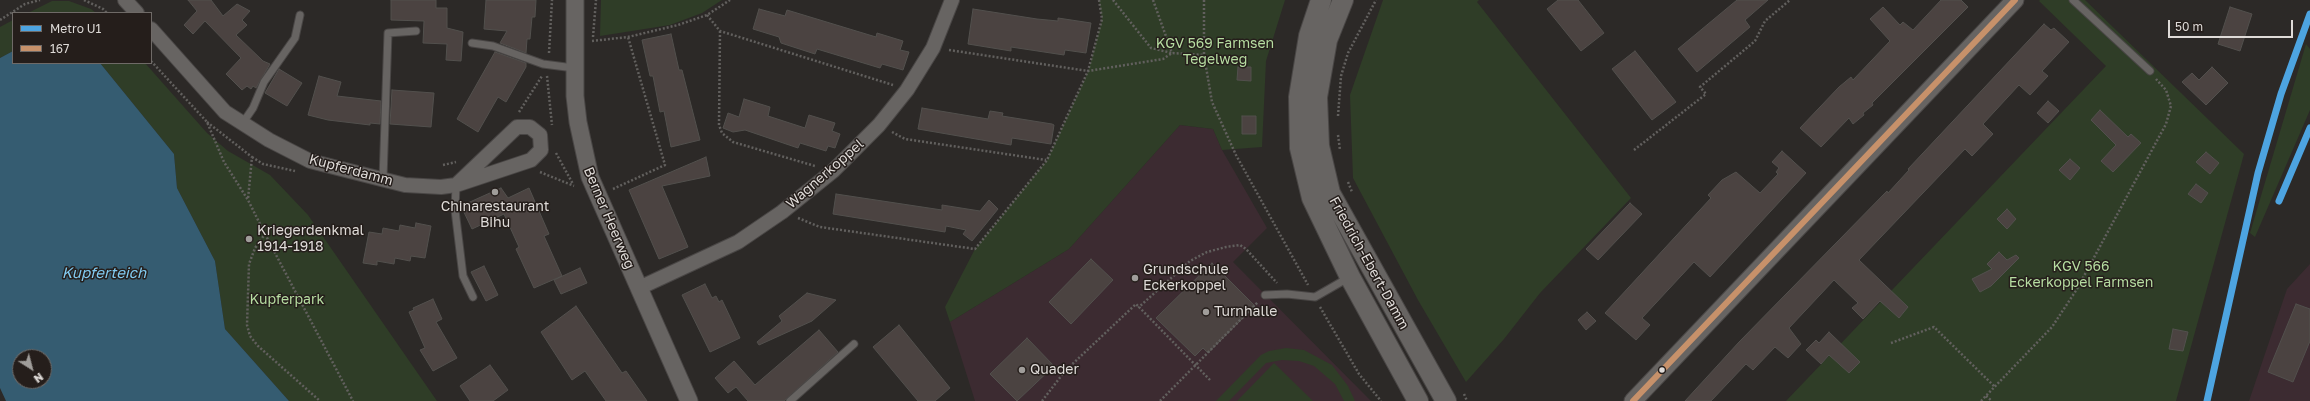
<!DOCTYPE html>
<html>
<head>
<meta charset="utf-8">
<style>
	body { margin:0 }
	#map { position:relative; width:2310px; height:401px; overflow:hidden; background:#2c2927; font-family:"Golos Text",sans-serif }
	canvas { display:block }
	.legend { position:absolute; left:12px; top:12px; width:140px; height:52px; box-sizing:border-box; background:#251e1b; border:1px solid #6f6a67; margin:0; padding:5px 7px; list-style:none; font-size:12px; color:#dfdbd8 }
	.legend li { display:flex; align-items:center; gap:8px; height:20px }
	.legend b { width:20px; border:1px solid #6f6a67 }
	.north { position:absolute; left:12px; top:349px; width:40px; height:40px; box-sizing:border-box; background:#251e1b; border:1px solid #6f6a67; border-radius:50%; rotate:144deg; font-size:11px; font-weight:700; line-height:16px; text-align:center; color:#dfdbd8 }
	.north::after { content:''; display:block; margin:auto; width:14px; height:18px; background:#a09d9a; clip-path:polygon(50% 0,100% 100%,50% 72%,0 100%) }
	.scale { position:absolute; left:2168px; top:20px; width:125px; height:18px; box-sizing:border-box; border:2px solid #dfdbd8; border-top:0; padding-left:5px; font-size:12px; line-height:14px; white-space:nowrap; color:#dfdbd8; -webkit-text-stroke:3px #251e1b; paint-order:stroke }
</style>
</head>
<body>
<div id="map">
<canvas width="2310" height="401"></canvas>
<ul class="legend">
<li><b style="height:5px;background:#4da4e1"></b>Metro U1</li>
<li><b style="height:5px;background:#c7916a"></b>167</li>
</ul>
<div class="north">N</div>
<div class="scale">50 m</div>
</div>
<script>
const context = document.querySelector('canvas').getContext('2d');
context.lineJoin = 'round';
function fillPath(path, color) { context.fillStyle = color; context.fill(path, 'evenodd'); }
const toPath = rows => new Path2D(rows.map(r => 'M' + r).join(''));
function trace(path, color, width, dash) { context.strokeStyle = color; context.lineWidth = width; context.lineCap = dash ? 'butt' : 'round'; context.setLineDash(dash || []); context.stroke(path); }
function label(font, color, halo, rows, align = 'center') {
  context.font = font + ' "Golos Text",sans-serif'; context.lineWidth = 3; context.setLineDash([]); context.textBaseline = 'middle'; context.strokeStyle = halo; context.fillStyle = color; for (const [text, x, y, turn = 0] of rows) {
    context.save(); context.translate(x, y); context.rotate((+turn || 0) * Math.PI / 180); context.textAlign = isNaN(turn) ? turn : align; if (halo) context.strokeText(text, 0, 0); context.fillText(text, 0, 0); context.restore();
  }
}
fillPath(toPath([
	[1180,125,1213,129,1222,150,1267,228,1233,262,1371,401,975,401,950,322,1069,249],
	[2310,264,2310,401,2249,401,2287,289]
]), '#3c2b31');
fillPath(toPath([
	[601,0,722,0,702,13,670,25,600,36],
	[1099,0,1285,0,1266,61,1262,147,1222,150,1213,129,1180,125,1069,249,950,322,945,307,975,249,1047,160,1088,72,1102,20],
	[1383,0,1479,0,1477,2,1631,198,1540,293,1504,339,1466,382,1418,300,1353,178,1350,95],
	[2040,0,2085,0,2244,154,2176,401,1786,401,2106,66,2039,1],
	[52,1,69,1,91,9,96,13,28,13],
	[13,20,13,51,0,58,0,27],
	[2306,44,2310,49,2310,110,2255,237,2250,233],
	[100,63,145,63,207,133,228,151,270,175,308,215,437,401,289,401,225,329,215,261,177,188,174,154],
	[1286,348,1304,350,1332,365,1348,386,1355,401,1344,401,1335,384,1314,366,1299,361,1282,360,1266,363,1229,401,1216,401,1261,355,1269,351],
	[1274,363,1313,401,1237,401]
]), '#2f3d27');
fillPath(toPath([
	[13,51,13,63,100,63,174,154,177,188,215,261,225,329,289,401,6,401,0,388,0,58],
	[20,357,44,357,44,381,20,381]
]), '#355c71');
const building = toPath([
	[188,0,211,0,223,16,237,4,250,11,242,20,247,25,236,35,263,61,270,64,256,88,253,86,251,89,247,86,242,90,226,74,241,58,205,21,193,34,184,25,197,11,188,0],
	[391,0,436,0,436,8,447,8,447,28,463,32,461,61,446,60,447,44,423,43,424,21,391,20,391,0],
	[486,0,536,0,535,17,532,17,530,39,527,39,526,53,500,43,507,31,484,29,486,0],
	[1558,0,1578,0,1604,33,1581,51,1547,9,1558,0],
	[1737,0,1768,0,1745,20,1750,27,1697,72,1678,49,1737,0],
	[1941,0,1961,0,1968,7,1872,103,1873,105,1863,113,1864,115,1853,124,1849,118,1821,147,1800,128,1839,87,1851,77,1853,80,1890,41,1870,19,1883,7,1900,25,1903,22,1913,30,1941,0],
	[2230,7,2252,14,2240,51,2218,44,2230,7],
	[759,9,785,16,787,10,876,37,877,33,903,41,900,50,909,52,903,70,882,64,880,68,817,49,815,54,781,43,779,37,753,29,759,9],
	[973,9,1037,19,1058,21,1058,18,1091,23,1086,53,1065,50,1064,55,1011,47,1011,51,968,44,973,9],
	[2044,24,2051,30,2054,28,2069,42,2042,71,2048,76,2030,95,2019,85,1983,124,1993,134,1972,156,1965,149,1859,260,1908,307,1899,318,1880,301,1863,319,1852,308,1858,303,1834,280,1789,328,1801,344,1788,358,1775,347,1753,370,1746,364,1711,401,1685,401,1739,342,1887,191,1888,193,1909,170,1908,169,2044,24],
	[671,34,679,70,682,70,700,140,671,147,664,111,660,112,653,76,650,76,642,40,671,34],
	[1635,51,1676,102,1652,120,1612,69,1635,51],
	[495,52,526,63,526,67,506,102,498,97,478,132,457,119,495,52],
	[1238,67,1251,67,1251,81,1237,80,1238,67],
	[2212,67,2228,83,2206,105,2182,82,2192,73,2199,80,2212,67],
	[279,69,302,83,287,106,265,93,279,69],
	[319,76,341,82,337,96,381,101,380,124,370,123,370,125,328,120,308,115,319,76],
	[392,90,434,93,431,127,390,124,392,90],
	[744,99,770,107,768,116,805,128,809,115,835,123,832,131,840,134,835,148,828,146,826,151,800,143,798,148,745,130,733,132,723,128,728,113,739,117,744,99],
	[2048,101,2059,111,2048,123,2037,113,2048,101],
	[922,108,988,119,990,111,1003,113,1002,116,1052,124,1054,125,1051,144,1012,138,1011,145,918,129,922,108],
	[2100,110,2128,137,2131,134,2141,143,2113,172,2101,161,2116,145,2091,120,2100,110],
	[1242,116,1256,116,1256,134,1242,134,1242,116],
	[1782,151,1806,173,1710,277,1694,262,1642,318,1650,325,1636,340,1605,313,1711,198,1708,195,1722,180,1736,172,1760,193,1778,174,1776,172,1779,168,1772,162,1782,151],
	[2206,152,2219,163,2210,174,2196,162,2206,152],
	[706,157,710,176,662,186,688,247,659,259,629,190,706,157],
	[2070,159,2080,168,2070,180,2059,170,2070,159],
	[2196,184,2208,193,2201,203,2188,194,2196,184],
	[501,188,508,198,529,188,549,234,544,236,562,276,534,288,516,249,519,247,504,214,472,229,461,206,501,188],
	[836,194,942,210,942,205,980,211,989,200,998,209,972,241,963,234,966,230,946,226,945,232,833,214,836,194],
	[1630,203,1642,214,1598,260,1586,249,1630,203],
	[2007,209,2016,219,2007,229,1997,219,2007,209],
	[416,223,431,226,425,258,411,256,410,261,395,258,394,264,377,261,377,265,363,263,369,232,382,234,383,228,399,231,400,225,415,228,416,223],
	[1999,252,2007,260,2016,255,2019,258,1991,286,1980,292,1972,279,1992,269,1987,264,1999,252],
	[1091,259,1113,280,1071,324,1049,302,1091,259],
	[1212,263,1255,306,1208,353,1203,348,1195,356,1156,318,1212,263],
	[484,266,498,295,486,301,471,272,484,266],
	[580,268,587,283,561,294,554,280,580,268],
	[705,284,712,298,716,296,719,302,722,300,740,338,710,352,682,295,705,284],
	[807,293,836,300,812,321,759,345,757,342,782,321,779,316,807,293],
	[433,299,442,319,436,322,457,358,433,371,420,350,425,348,409,312,414,310,413,308,433,299],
	[2296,304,2310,309,2310,341,2293,382,2268,372,2296,304],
	[576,306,622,373,626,371,647,401,606,401,585,371,572,380,541,332,576,306],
	[1587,312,1596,321,1586,330,1578,320,1587,312],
	[899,325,950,388,935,401,918,401,873,347,899,325],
	[2173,329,2188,332,2183,351,2169,349,2173,329],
	[819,330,838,352,784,401,748,401,736,387,728,393,715,378,734,361,755,385,819,330],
	[1829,332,1860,362,1849,373,1829,355,1821,364,1806,350,1816,340,1819,343,1829,332],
	[1027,338,1054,366,1017,401,990,374,1027,338],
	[490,365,508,390,493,401,470,401,460,386,490,365]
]);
fillPath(building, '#4b4341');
trace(building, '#52504d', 1);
const service = toPath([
	[2073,0,2150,71],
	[472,43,493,46,543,64,574,68],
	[242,124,253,108,264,82,295,38,300,15],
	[383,179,388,33,416,31],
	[456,185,455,210,463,276,473,297],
	[1265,295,1287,294,1315,297,1348,278],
	[790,401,854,344]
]);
const minor = toPath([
	[125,0,137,13],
	[151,29,225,112,269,140,310,161,405,185,441,187,456,185,531,160,541,150,540,135,530,127,517,127,456,185],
	[639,288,738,242,782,212,833,171,879,125,907,90,933,48,952,0]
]);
const tertiary = toPath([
	[575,0,575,96,578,122,590,177,689,401],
	[1633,401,2015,0]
]);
const secondary = toPath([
	[1321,0,1309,36,1299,97,1300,148,1312,198,1350,277,1418,401],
	[1343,0,1327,40,1317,97,1319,146,1330,193,1446,401]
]);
trace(service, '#494645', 9);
trace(minor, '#494645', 16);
trace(tertiary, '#494645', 19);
trace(secondary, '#494645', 22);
trace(toPath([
	[84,0,103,9,107,13],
	[1113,0,1151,48,1172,53],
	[1153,0,1172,53],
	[1204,0,1204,55,1212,102,1236,155,1308,285],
	[707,15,720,31,893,85],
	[0,20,25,4,40,0],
	[720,31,719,125,722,133,733,142,815,166],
	[593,37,596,0],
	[592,41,628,37,678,25,707,15,730,0],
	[949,50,1088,71,1163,59,1172,53,1204,55],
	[549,53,552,0],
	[151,61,207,122,224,162,248,200,265,234,255,248,249,264,247,325,250,336,258,346,320,401],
	[547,76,552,125],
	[519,112,542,76],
	[1338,116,1341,76,1348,53,1376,0],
	[207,122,252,157,248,199],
	[892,132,905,139,1046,160],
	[1338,135,1340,150],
	[1634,150,1706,94,1700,87,1755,41,1765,21,1790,0],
	[556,153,573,184],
	[252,157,263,164,295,171],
	[443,165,456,162],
	[540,172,574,186],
	[1348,182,1352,192],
	[613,189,665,165,628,37],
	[798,218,820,227,975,249,1047,160,1088,71,1102,19,1099,0],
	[265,234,353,401],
	[1320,307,1359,374,1381,401],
	[1891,343,1934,327,1995,387],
	[1210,380,1139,307,1190,261,1207,252,1226,247,1240,245,1246,249,1277,283],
	[1464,394,1467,401],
	[1986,396,1992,401],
	[1042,401,1065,371,1136,304,1139,307],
	[1160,401,1258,302],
	[1981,401,2052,327,2077,289,2166,124,2171,106,2166,90,2156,79]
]), '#62605e', 2.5, [2, 2]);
trace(service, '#676462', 7);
trace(minor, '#676462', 14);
trace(tertiary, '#676462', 17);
trace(secondary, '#676462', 20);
trace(toPath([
	[1633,401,2015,0]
]), '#c7916a', 6);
trace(toPath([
	[2279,201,2310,128],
	[2207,401,2258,173,2281,94,2310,14]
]), '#4da4e1', 7);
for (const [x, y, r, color] of [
	[495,192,4,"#a09d9a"],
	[249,239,4,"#a09d9a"],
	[1135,278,4,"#a09d9a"],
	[1206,312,4,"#a09d9a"],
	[1022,370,4,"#a09d9a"],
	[1662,370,3.5,"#dfdbd8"]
]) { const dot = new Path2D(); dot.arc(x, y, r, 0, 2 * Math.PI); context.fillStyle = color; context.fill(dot); trace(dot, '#251e1b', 1.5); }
label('14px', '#b6dda1', '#251e1b', [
	["KGV 569 Farmsen",1215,44],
	["Tegelweg",1215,60],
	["KGV 566",2081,267],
	["Eckerkoppel Farmsen",2081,283],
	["Kupferpark",287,300]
]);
label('14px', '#dfdbd8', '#251e1b', [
	["Kupferdamm",351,170,15],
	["Wagnerkoppel",825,174,-41],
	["Berner Heerweg",609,218,67],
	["Friedrich-Ebert-Damm",1369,263,61]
]);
label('14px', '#dfdbd8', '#251e1b', [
	["Chinarestaurant",495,207,"center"],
	["Bihu",495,223,"center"],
	["Kriegerdenkmal",257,231],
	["1914-1918",257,247],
	["Grundschule",1143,270],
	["Eckerkoppel",1143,286],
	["Turnhalle",1214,312],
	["Quader",1030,370]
], 'left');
label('italic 15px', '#82cbf1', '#251e1b', [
	["Kupferteich",104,273]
]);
</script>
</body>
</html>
